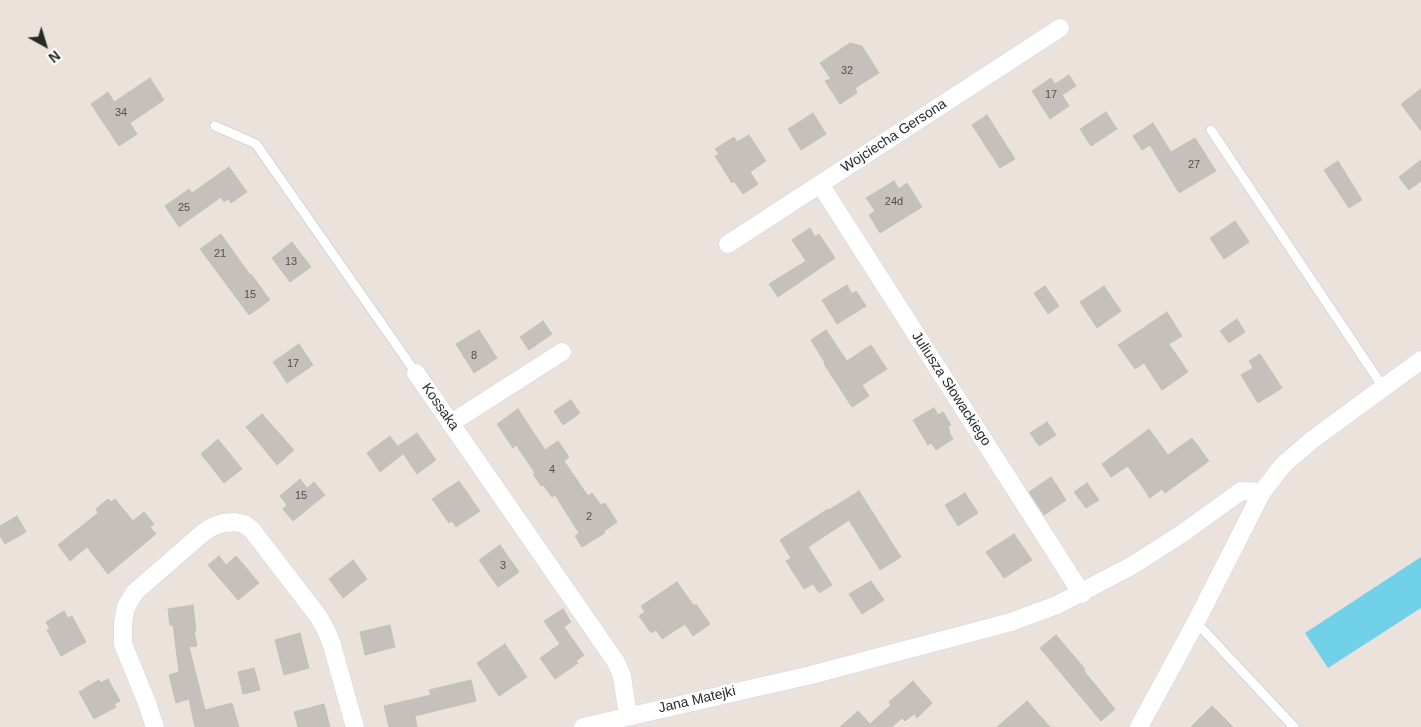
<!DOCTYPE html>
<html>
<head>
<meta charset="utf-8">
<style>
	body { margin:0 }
	#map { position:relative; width:1421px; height:727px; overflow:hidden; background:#ebe3db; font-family:Arial,sans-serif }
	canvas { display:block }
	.north { position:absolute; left:20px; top:20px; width:50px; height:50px; -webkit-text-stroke:4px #fff; paint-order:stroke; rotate:141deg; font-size:14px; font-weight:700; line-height:20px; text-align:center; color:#292929 }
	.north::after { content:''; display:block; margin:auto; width:18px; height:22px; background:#292929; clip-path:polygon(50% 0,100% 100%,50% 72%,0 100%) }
</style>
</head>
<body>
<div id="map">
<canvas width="1421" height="727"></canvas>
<div class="north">N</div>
</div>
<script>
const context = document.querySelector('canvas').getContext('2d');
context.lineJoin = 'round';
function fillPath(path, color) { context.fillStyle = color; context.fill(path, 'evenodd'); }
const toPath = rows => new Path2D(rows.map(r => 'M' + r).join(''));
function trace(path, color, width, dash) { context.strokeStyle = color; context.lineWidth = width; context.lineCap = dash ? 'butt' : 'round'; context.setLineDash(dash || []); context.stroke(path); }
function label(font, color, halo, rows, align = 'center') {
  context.font = font + ' Arial,sans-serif'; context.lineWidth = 5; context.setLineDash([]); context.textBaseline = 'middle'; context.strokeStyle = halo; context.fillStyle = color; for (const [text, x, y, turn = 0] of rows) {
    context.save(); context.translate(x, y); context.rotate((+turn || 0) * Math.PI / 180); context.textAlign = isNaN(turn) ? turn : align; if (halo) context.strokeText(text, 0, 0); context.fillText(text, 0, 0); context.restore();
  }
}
fillPath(toPath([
	[1421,557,1421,608,1328,668,1305,633]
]), '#71d1e9');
const building = toPath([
	[850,43,862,46,879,73,855,88,857,93,840,104,825,81,831,79,820,63,850,43],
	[1069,75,1076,86,1062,95,1069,106,1050,119,1032,91,1051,78,1055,84,1069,75],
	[150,78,164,100,130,123,137,134,119,146,91,104,108,92,114,102,150,78],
	[1421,89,1421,131,1401,104,1421,89],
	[1106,112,1117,129,1091,146,1080,129,1106,112],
	[813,113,826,134,801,150,788,129,813,113],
	[987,115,1015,159,1000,168,972,125,987,115],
	[1153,123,1171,152,1195,138,1216,171,1179,193,1150,145,1142,150,1133,136,1153,123],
	[749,135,766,161,750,172,758,184,743,194,734,181,732,183,715,156,719,154,715,149,734,137,737,142,749,135],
	[1421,160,1421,181,1409,190,1399,177,1421,160],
	[1338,161,1362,200,1349,208,1324,170,1338,161],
	[229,167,247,192,231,203,228,199,224,202,221,197,179,227,165,206,189,189,192,193,229,167],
	[894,181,899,189,907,183,922,207,880,233,869,215,875,211,866,198,894,181],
	[1235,221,1249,242,1224,259,1210,238,1235,221],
	[810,228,815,237,819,234,835,258,778,297,769,284,806,261,792,240,810,228],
	[221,234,250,275,251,274,270,300,249,315,200,249,221,234],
	[292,242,311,267,290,282,272,258,292,242],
	[847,285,852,294,856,291,866,306,837,324,822,300,847,285],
	[1045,286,1059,306,1048,314,1034,293,1045,286],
	[1104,286,1121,311,1097,328,1080,302,1104,286],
	[1167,312,1182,336,1169,344,1188,372,1162,390,1144,363,1135,369,1118,345,1167,312],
	[1237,319,1245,332,1229,343,1220,331,1237,319],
	[543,321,552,334,529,350,520,337,543,321],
	[479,330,497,358,474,373,456,344,479,330],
	[826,330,847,361,871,345,887,369,862,385,869,396,852,407,824,364,825,363,811,340,826,330],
	[299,344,313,365,287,383,273,362,299,344],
	[1260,354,1282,388,1258,403,1241,375,1253,368,1249,361,1260,354],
	[571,400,580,413,563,425,554,411,571,400],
	[934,408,938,415,943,412,951,425,948,427,950,431,949,432,953,439,936,450,931,443,928,445,913,420,934,408],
	[518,409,545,450,558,441,569,457,564,461,588,496,592,493,601,505,605,503,617,522,604,531,605,533,582,547,575,536,579,533,555,495,552,497,543,485,541,486,533,474,535,473,516,445,513,448,497,424,518,409],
	[262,414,294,450,277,465,246,427,262,414],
	[1047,422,1056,435,1039,446,1030,433,1047,422],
	[1149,429,1168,455,1192,438,1209,461,1165,493,1162,489,1150,498,1128,466,1111,477,1102,464,1149,429],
	[417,433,436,460,417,474,398,446,417,433],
	[390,436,403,454,380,472,367,453,390,436],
	[218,439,242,469,224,483,201,454,218,439],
	[1051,477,1066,500,1044,515,1029,492,1051,477],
	[300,479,307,488,314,482,325,495,293,521,283,509,287,505,280,496,300,479],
	[459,481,480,511,456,527,452,521,449,523,432,499,459,481],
	[1087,483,1099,500,1086,508,1074,492,1087,483],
	[859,491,901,557,880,570,849,520,808,547,832,585,819,593,813,584,804,589,786,561,791,558,780,540,828,509,829,510,859,491],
	[965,493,978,513,958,526,945,505,965,493],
	[108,499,111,502,115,499,133,521,144,512,154,524,150,527,156,534,108,574,87,547,70,561,58,545,98,513,96,509,108,499],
	[17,516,26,532,5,544,0,536,0,526,17,516],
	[1014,534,1032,560,1004,578,986,552,1014,534],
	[500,545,519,572,498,587,479,560,500,545],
	[219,556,226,565,236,556,259,583,238,600,208,565,219,556],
	[353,560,367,579,343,598,329,579,353,560],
	[871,581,884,600,862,614,849,594,871,581],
	[677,582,694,606,696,604,710,624,693,636,685,624,662,639,656,630,651,633,639,616,645,612,641,606,677,582],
	[193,605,196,631,194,631,197,646,189,647,205,710,232,703,239,727,195,727,189,699,176,703,169,675,179,672,173,625,170,625,168,609,193,605],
	[563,609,571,622,564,627,584,655,576,661,578,663,555,679,540,658,560,644,544,621,563,609],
	[64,611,68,618,72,616,86,642,61,656,47,630,50,629,46,622,64,611],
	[390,625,395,647,365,655,360,632,390,625],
	[300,633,309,668,284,675,275,640,300,633],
	[1056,635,1085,669,1084,671,1115,709,1101,721,1040,648,1056,635],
	[505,644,527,677,499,696,477,663,505,644],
	[254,668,260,690,243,694,238,672,254,668],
	[108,679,120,701,114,704,116,707,94,719,79,692,99,680,100,683,108,679],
	[471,680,476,701,415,716,417,727,389,727,384,706,431,695,429,690,471,680],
	[913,681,932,703,917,718,914,714,905,721,902,718,892,727,840,727,858,711,870,724,891,705,889,702,913,681],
	[1027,701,1050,727,997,727,1027,701],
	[324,704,330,727,298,727,294,712,324,704],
	[1212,706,1233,727,1191,727,1212,706]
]);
fillPath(building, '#c6c0bb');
trace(building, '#c6bfb5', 1);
const service = toPath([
	[215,126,256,144,416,373],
	[1211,130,1383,387],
	[1196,622,1294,727]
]);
const minor = toPath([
	[820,184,1082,594],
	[728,244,1060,28],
	[416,373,616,662,622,676,628,716],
	[451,423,562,352],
	[155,727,147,703,123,644,123,623,126,607,135,592,204,532,214,526,223,523,235,522,244,524,252,530,318,616,325,628,331,642,355,727],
	[583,727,811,675,1011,622,1057,605,1133,565,1183,533,1241,491,1262,492],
	[1139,727,1196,622,1262,492,1283,465,1312,440,1421,360]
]);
trace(service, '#d0d5e1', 11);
trace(minor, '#d0d5e1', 19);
trace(service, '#fff', 9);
trace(minor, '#fff', 18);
label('11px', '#504f4e', null, [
	["32",847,71],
	["17",1051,95],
	["34",121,113],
	["27",1194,165],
	["24d",894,202],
	["25",184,208],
	["21",220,254],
	["13",291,262],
	["15",250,295],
	["8",474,356],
	["17",293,364],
	["4",552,470],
	["15",301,496],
	["2",589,517],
	["3",503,566]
]);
label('14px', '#292929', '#fff', [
	["Wojciecha Gersona",894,136,-33],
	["Juliusza Słowackiego",951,389,57],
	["Kossaka",440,407,55],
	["Jana Matejki",697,700,-13]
]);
</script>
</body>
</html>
